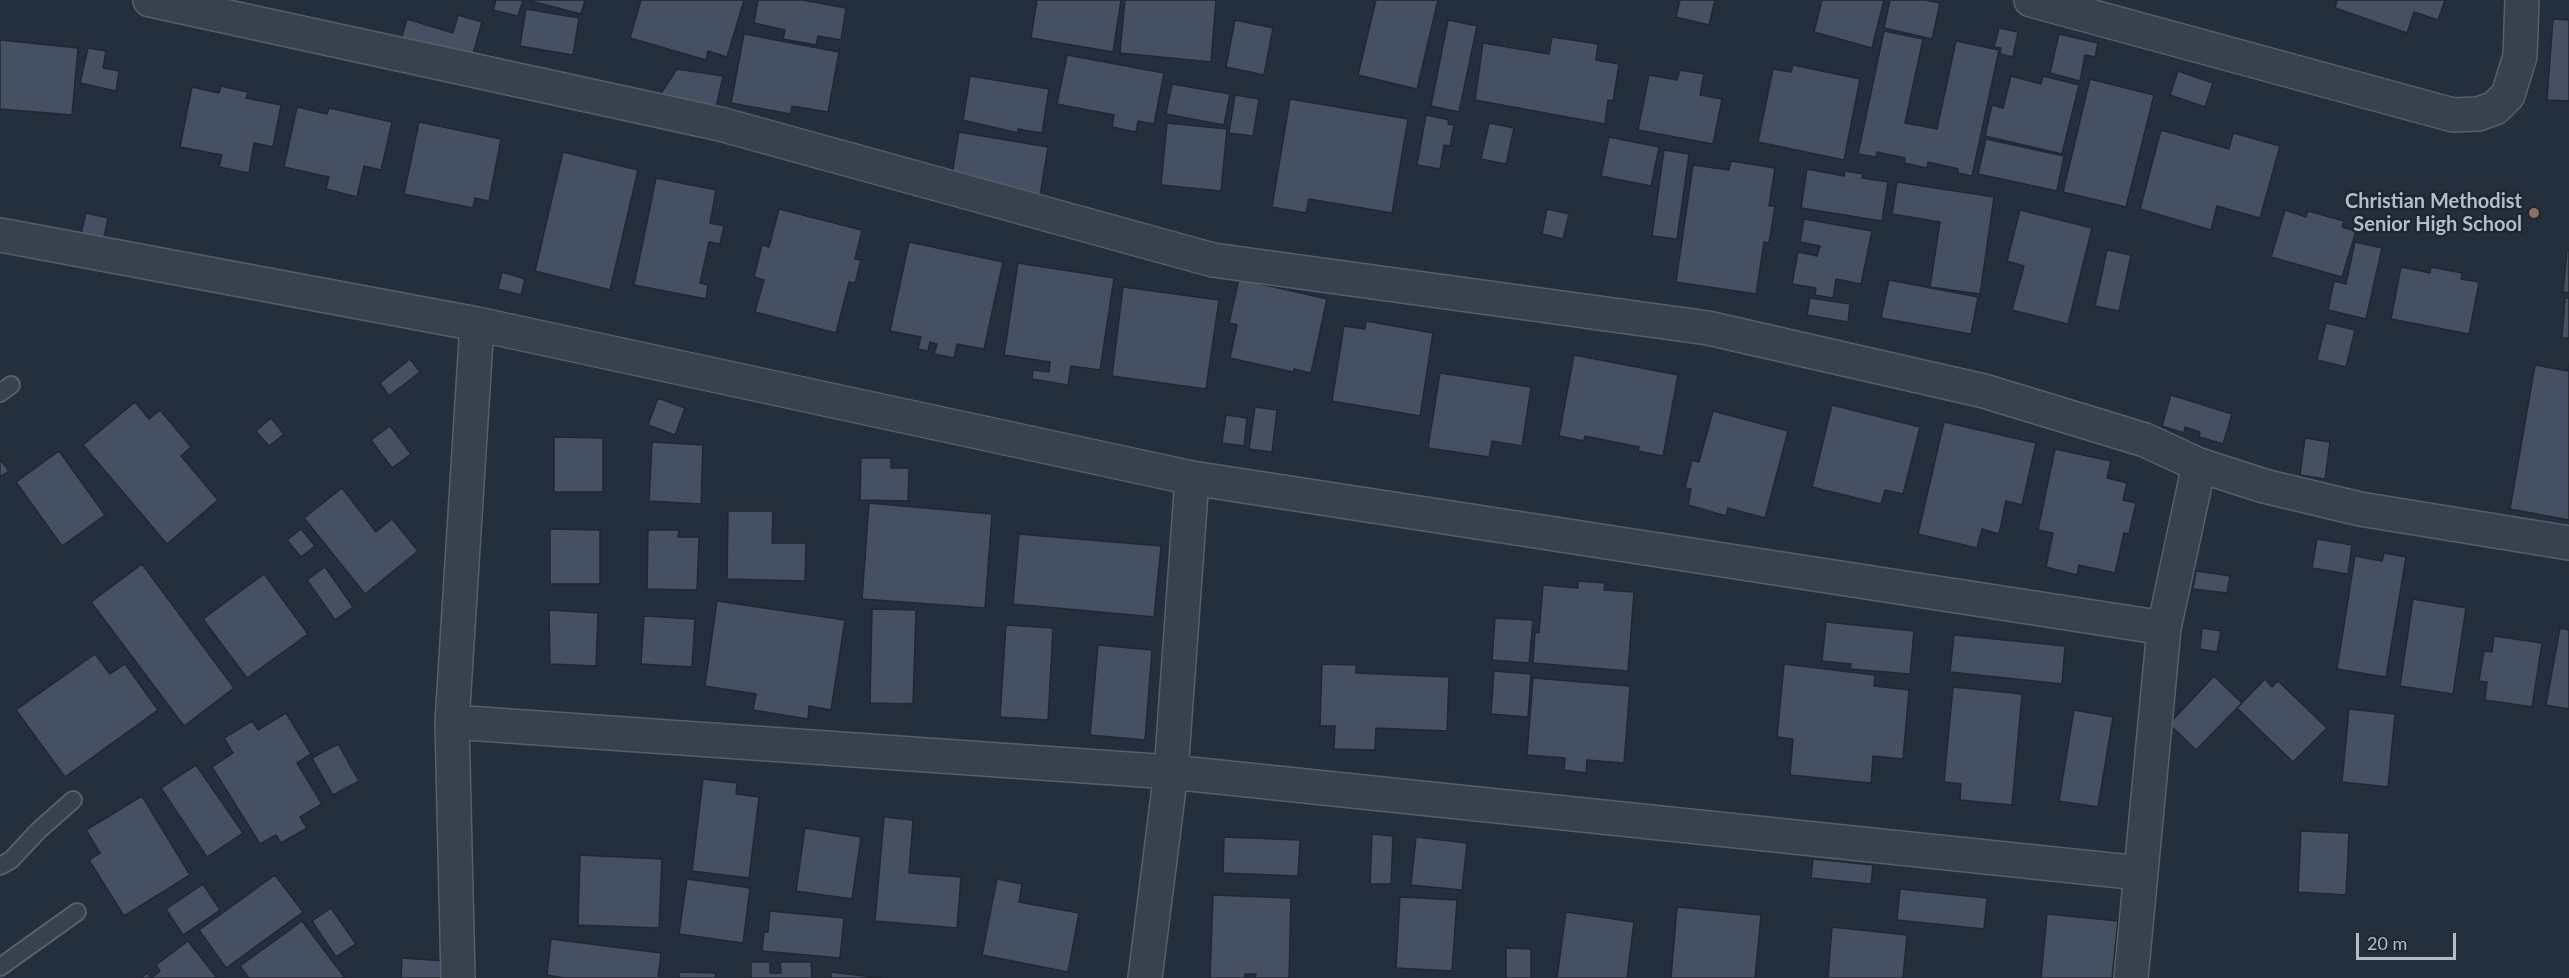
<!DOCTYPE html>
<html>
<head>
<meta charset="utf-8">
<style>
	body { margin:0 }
	#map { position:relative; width:2569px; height:978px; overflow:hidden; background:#242f3e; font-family:Lato,sans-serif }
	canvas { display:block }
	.scale { position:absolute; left:2356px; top:933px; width:100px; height:27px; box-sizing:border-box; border:3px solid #b4bcc9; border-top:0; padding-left:8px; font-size:18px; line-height:21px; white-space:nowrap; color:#b4bcc9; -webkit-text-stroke:4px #1d2633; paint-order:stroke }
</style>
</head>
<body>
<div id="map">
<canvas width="2569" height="978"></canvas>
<div class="scale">20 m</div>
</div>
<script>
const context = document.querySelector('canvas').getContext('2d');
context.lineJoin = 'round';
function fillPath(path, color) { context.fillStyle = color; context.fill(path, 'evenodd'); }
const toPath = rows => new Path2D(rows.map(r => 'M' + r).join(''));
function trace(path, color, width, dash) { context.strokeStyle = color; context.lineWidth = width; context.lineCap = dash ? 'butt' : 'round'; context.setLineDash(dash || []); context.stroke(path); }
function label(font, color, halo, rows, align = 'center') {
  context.font = font + ' Lato,sans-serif'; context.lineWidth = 5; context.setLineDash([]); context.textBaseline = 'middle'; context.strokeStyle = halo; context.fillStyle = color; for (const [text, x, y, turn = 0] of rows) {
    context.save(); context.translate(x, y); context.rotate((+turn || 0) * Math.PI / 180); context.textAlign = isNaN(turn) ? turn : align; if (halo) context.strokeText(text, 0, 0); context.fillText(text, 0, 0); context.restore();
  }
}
const building = toPath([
	[496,0,523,0,518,16,493,10,496,0],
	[527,0,585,0,581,14,527,0],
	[641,0,744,0,727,57,708,51,706,60,630,38,641,0],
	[758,0,802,0,846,8,841,40,818,36,816,45,783,39,785,30,754,23,758,0],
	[1037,0,1121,0,1113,52,1031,38,1037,0],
	[1125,0,1216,0,1211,62,1120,53,1125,0],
	[1376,0,1438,0,1417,89,1358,75,1376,0],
	[1680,0,1715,0,1709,25,1676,17,1680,0],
	[1822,0,1884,0,1872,48,1814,32,1822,0],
	[1890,0,1925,0,1940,3,1932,39,1884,28,1890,0],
	[2337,0,2445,0,2438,20,2414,12,2407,33,2335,8,2337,0],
	[526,9,579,18,573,55,520,46,526,9],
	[458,15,482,22,469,68,399,47,407,19,453,33,458,15],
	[2553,19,2569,20,2569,101,2547,100,2553,19],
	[1235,20,1273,28,1264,75,1226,67,1235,20],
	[1448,20,1477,26,1459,112,1431,106,1448,20],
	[1999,28,2018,32,2013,57,2000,54,2001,48,1994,47,1999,28],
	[1884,31,1923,39,1905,123,1937,129,1956,41,1999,50,1972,176,1958,173,1958,169,1928,162,1927,168,1904,163,1905,158,1877,152,1876,157,1858,154,1884,31],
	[744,34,839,52,828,112,792,106,791,114,731,103,744,34],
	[2059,34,2098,43,2095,57,2085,55,2080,81,2050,73,2059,34],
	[1552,37,1598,44,1596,60,1619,64,1613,101,1608,100,1605,124,1475,100,1483,43,1549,54,1552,37],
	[0,40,78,48,72,115,0,109,0,40],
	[88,48,106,51,103,68,119,71,116,91,80,83,88,48],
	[1067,55,1164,73,1154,124,1138,121,1136,132,1112,127,1114,115,1057,104,1067,55],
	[1793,65,1860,79,1844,160,1758,142,1773,69,1791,72,1793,65],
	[677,69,723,76,714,117,654,104,677,69],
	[1680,70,1704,74,1700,95,1722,99,1713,144,1638,130,1649,75,1677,80,1680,70],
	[2178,71,2213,83,2205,107,2170,95,2178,71],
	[970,76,1049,89,1042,133,1018,129,1018,133,963,120,970,76],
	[2011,76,2041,84,2043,76,2079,85,2062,154,1985,136,1992,105,2003,108,2011,76],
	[2090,79,2154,95,2126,207,2063,192,2090,79],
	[1172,84,1230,94,1224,125,1166,114,1172,84],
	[221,86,248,92,246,98,281,105,273,147,254,143,249,173,219,167,222,155,180,147,192,87,219,93,221,86],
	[1235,95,1259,99,1253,136,1229,133,1235,95],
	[1290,99,1408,119,1392,213,1309,199,1306,213,1272,207,1290,99],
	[297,107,327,114,329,108,392,122,381,170,364,166,357,197,326,189,329,177,284,167,297,107],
	[1426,115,1449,120,1448,124,1454,125,1450,146,1444,145,1440,169,1417,165,1426,115],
	[419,122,501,139,489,201,475,198,473,208,404,194,419,122],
	[1167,123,1227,129,1221,191,1161,185,1167,123],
	[1489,123,1514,128,1506,164,1481,159,1489,123],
	[2161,130,2229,149,2233,133,2280,146,2260,218,2217,206,2211,230,2140,209,2161,130],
	[959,132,1048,147,1040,196,951,181,959,132],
	[1609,137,1659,147,1651,186,1601,176,1609,137],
	[1986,139,2064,156,2057,191,1978,174,1986,139],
	[1664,150,1689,154,1677,239,1652,236,1664,150],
	[563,152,638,170,610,290,535,271,563,152],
	[1731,161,1775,168,1769,206,1775,206,1769,243,1764,242,1756,294,1676,282,1693,165,1729,170,1731,161],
	[1807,169,1844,176,1845,171,1863,174,1862,178,1888,182,1882,221,1801,208,1807,169],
	[656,178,716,190,710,223,724,226,720,244,709,242,700,283,708,285,706,299,634,285,656,178],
	[1897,182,1994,197,1980,294,1930,287,1940,222,1892,214,1897,182],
	[779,209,862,230,855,259,861,260,855,283,849,282,836,333,755,312,764,280,754,277,762,245,769,247,779,209],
	[1547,209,1569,214,1563,239,1542,234,1547,209],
	[2020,210,2092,228,2068,324,2012,310,2024,266,2007,261,2020,210],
	[2285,210,2306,217,2308,211,2344,221,2342,227,2356,231,2342,277,2271,257,2285,210],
	[86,213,108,218,103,242,80,237,86,213],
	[1804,219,1872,231,1861,284,1836,279,1833,298,1815,295,1816,288,1792,284,1798,252,1817,256,1820,246,1800,242,1804,219],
	[909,242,1003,262,984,349,957,344,954,358,934,354,937,344,930,342,928,351,918,349,921,337,890,331,909,242],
	[2355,242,2382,248,2366,319,2328,310,2334,281,2346,284,2355,242],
	[2107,250,2131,255,2119,311,2095,306,2107,250],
	[2567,250,2569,250,2569,293,2563,292,2567,250],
	[1018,263,1114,278,1100,370,1071,366,1068,385,1032,379,1033,370,1049,372,1050,362,1004,355,1018,263],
	[2401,267,2430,273,2431,267,2462,273,2461,279,2479,282,2469,334,2391,319,2401,267],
	[502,272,525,279,521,295,498,289,502,272],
	[1239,279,1327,299,1311,373,1294,369,1293,372,1230,358,1237,325,1229,323,1239,279],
	[1889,280,1978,297,1971,334,1881,318,1889,280],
	[1123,287,1219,300,1206,389,1112,376,1123,287],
	[1810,298,1850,304,1848,322,1807,315,1810,298],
	[2565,298,2569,298,2569,338,2562,338,2565,298],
	[1366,321,1433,333,1420,416,1332,401,1344,326,1365,329,1366,321],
	[2326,323,2355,330,2346,367,2317,360,2326,323],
	[1574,355,1678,375,1663,456,1638,451,1639,447,1585,436,1584,441,1559,436,1574,355],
	[410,359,420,372,389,396,380,383,410,359],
	[2569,364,2569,520,2510,509,2535,365,2568,371,2569,364],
	[1440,373,1531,387,1522,446,1492,441,1489,457,1428,448,1440,373],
	[2171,395,2232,414,2223,444,2199,437,2200,432,2185,427,2184,433,2162,426,2171,395],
	[658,398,685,408,675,435,648,425,658,398],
	[135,402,149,419,160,410,191,447,181,456,218,500,167,544,83,445,135,402],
	[1832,405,1920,427,1903,494,1885,490,1881,504,1812,487,1832,405],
	[1255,407,1277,410,1272,452,1249,449,1255,407],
	[1713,411,1788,431,1765,518,1728,508,1726,516,1688,505,1691,489,1685,488,1692,460,1699,462,1713,411],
	[1226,415,1247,418,1244,446,1222,443,1226,415],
	[271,418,284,434,269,446,256,431,271,418],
	[1944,422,2036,443,2022,505,2006,501,1999,534,1982,529,1977,548,1918,534,1944,422],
	[390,426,411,454,392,468,371,440,390,426],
	[554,437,603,438,603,492,554,492,554,437],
	[2305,438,2330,442,2325,479,2300,475,2305,438],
	[652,442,703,445,701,504,649,501,652,442],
	[2055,449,2111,461,2107,478,2127,483,2123,500,2136,503,2129,534,2124,533,2115,573,2079,565,2077,575,2046,567,2053,533,2038,530,2055,449],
	[59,451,105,515,62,546,16,482,59,451],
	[861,458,891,458,891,468,909,468,908,501,860,500,861,458],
	[0,459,9,471,0,477,0,459],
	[342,488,376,532,392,519,418,551,365,594,304,518,342,488],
	[869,503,992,514,985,608,862,599,869,503],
	[728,511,773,511,772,543,806,543,805,581,727,579,728,511],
	[301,529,315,546,301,557,287,540,301,529],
	[550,529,600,530,600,584,550,584,550,529],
	[648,530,679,530,678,537,699,537,697,590,647,589,648,530],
	[1019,534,1161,546,1154,617,1013,604,1019,534],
	[2317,539,2352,545,2348,574,2312,568,2317,539],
	[2384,553,2406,557,2386,677,2337,669,2355,556,2382,561,2384,553],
	[142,564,234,688,184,726,91,602,142,564],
	[325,567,353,607,335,620,307,580,325,567],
	[2196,571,2230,576,2227,593,2193,589,2196,571],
	[264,574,308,634,247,678,203,619,264,574],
	[1578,581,1605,583,1604,590,1634,592,1628,671,1533,663,1535,632,1539,633,1543,585,1578,588,1578,581],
	[2413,599,2466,608,2453,694,2400,686,2413,599],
	[717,601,845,620,831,710,809,706,808,719,753,710,756,694,705,686,717,601],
	[872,609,916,610,913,704,870,703,872,609],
	[549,610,598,613,596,666,550,664,549,610],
	[644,616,695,619,692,667,641,664,644,616],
	[1495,618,1533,620,1529,663,1492,660,1495,618],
	[1826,622,1914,631,1910,674,1850,669,1851,664,1822,661,1826,622],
	[1006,625,1053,628,1048,720,1000,717,1006,625],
	[2202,628,2221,631,2217,652,2200,649,2202,628],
	[2560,628,2569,630,2569,709,2546,705,2560,628],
	[1954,635,2065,646,2062,684,1950,672,1954,635],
	[2494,636,2542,643,2532,707,2485,700,2487,682,2479,681,2484,651,2492,652,2494,636],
	[1098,645,1152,650,1145,740,1090,735,1098,645],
	[95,654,110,674,125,664,158,710,65,777,16,710,95,654],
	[1322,664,1356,665,1356,673,1449,677,1447,731,1376,728,1375,750,1334,749,1335,726,1320,726,1322,664],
	[1784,664,1875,675,1874,686,1909,690,1903,759,1873,756,1871,783,1790,775,1793,739,1777,737,1784,664],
	[1494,671,1531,674,1528,717,1491,714,1494,671],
	[2214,676,2242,703,2196,750,2169,724,2214,676],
	[1533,678,1630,686,1624,763,1587,760,1586,773,1564,770,1565,758,1527,755,1533,678],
	[2265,679,2272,687,2278,681,2327,728,2293,762,2237,708,2265,679],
	[1953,687,2022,694,2012,805,1960,800,1961,784,1944,782,1953,687],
	[2349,709,2395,714,2388,787,2342,782,2349,709],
	[2074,710,2113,717,2098,807,2059,801,2074,710],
	[286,713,311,754,297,763,322,804,300,817,307,828,281,843,276,835,260,844,212,767,233,753,224,738,252,721,258,730,286,713],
	[338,744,359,781,333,795,312,758,338,744],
	[196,765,243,833,207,857,161,788,196,765],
	[703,779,737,783,736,794,759,797,749,878,692,871,703,779],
	[142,796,190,875,124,916,89,860,100,853,86,830,142,796],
	[884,817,913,820,909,873,961,877,957,928,875,921,884,817],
	[805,828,861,837,852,899,796,891,805,828],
	[2301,831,2349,833,2346,895,2298,892,2301,831],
	[1372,834,1393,836,1391,884,1370,884,1372,834],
	[1224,837,1300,840,1298,876,1223,873,1224,837],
	[1416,837,1467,843,1462,890,1411,885,1416,837],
	[580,855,662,859,659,928,578,925,580,855],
	[1813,859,1873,865,1871,884,1811,878,1813,859],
	[275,875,303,912,226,968,199,930,275,875],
	[687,879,750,888,743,943,679,934,687,879],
	[997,879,1022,884,1019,902,1079,913,1068,972,982,955,997,879],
	[203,884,220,910,183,935,166,909,203,884],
	[1900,889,1987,898,1984,929,1897,920,1900,889],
	[1213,895,1291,898,1289,978,1255,978,1256,974,1245,974,1245,978,1210,978,1213,895],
	[1400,897,1457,900,1452,971,1396,968,1400,897],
	[1677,907,1761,915,1755,978,1671,978,1677,907],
	[331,908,356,944,336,957,312,921,331,908],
	[770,911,844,918,840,958,762,951,764,932,768,932,770,911],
	[1566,912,1634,922,1627,978,1557,978,1566,912],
	[2047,914,2118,921,2112,978,2041,978,2047,914],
	[302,921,345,978,249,978,240,966,302,921],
	[1832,927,1907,935,1903,978,1828,978,1832,927],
	[551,939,661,953,658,978,564,978,547,975,551,939],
	[188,941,217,978,141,978,147,973,151,978,160,971,156,965,188,941],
	[1506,948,1531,949,1531,978,1506,978,1506,948],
	[402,958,445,961,444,978,401,978,402,958],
	[751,962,770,962,770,973,781,973,780,962,811,962,812,978,751,978,751,962],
	[679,972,716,973,715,978,679,978,679,972],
	[831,972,881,978,831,978,831,972]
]);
fillPath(building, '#455162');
trace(building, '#1f2835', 1.5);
const service = toPath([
	[0,393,11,385],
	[0,866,11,860,39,830,73,800],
	[0,967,77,912]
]);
const minor = toPath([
	[150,0,720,124,1213,260,1708,328,1984,391,2145,440,2199,465,2264,486,2360,509,2569,543],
	[2031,0,2453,115,2478,114,2495,108,2508,95,2520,56,2522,0],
	[0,235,477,324,1192,478,2164,628],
	[452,722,1171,772,2140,873],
	[458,978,452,722,477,324],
	[1145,978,1171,772,1192,478],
	[2131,978,2164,628,2199,465]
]);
trace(service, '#565f6c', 20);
trace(minor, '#565f6c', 36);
trace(service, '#38414e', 16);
trace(minor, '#38414e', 33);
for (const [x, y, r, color] of [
	[2534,213,6,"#8d6e63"]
]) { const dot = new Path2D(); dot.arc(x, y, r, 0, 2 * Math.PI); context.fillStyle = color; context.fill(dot); trace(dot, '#1d2633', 2); }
label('bold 20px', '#b4bcc9', '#1d2633', [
	["Christian Methodist",2522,202],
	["Senior High School",2522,225]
], 'right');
</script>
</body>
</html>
